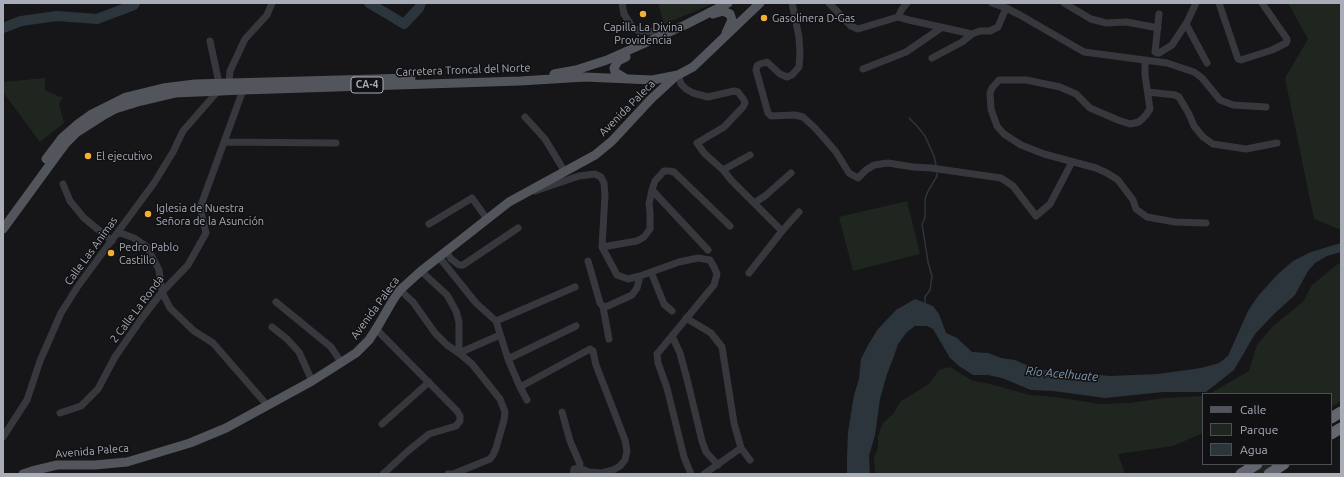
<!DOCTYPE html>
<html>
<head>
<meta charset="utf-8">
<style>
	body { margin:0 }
	#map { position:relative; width:1344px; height:477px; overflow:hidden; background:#161618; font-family:Ubuntu,sans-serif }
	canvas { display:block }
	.frame { position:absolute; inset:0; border:4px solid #a8adb8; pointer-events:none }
	.legend { position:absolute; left:1202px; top:393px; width:130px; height:72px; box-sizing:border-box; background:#111113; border:1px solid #4d4f55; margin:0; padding:5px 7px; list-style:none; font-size:12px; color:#a8adb8 }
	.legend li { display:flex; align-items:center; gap:8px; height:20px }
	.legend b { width:20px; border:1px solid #4d4f55 }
</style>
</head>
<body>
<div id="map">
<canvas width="1344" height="477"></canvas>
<div class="frame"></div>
<ul class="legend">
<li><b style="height:5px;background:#53555c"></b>Calle</li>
<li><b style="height:11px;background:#1e261f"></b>Parque</li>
<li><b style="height:11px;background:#2c353c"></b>Agua</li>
</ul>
</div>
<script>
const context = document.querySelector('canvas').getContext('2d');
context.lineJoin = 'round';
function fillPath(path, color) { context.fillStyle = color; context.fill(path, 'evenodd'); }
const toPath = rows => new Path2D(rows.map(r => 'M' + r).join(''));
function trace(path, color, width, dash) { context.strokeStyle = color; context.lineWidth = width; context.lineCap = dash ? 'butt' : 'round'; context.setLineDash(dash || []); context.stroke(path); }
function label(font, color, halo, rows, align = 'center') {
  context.font = font + ' Ubuntu,sans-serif'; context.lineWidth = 3; context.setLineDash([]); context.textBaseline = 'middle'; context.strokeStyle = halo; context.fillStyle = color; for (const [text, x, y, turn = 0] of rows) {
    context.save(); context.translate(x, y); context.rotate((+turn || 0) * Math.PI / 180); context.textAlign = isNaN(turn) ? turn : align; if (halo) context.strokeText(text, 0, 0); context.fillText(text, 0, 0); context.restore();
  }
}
fillPath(toPath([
	[658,3,715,3,664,24],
	[1288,3,1341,3,1341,230,1314,219,1285,78,1308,39],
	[45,78,45,90,63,98,59,104,64,123,40,142,3,92,3,82],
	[907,201,920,254,853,271,839,217],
	[1339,263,1341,263,1341,401,1331,407,1331,394,1209,394,1249,371,1257,345,1274,325,1303,302,1312,285],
	[950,367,973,381,986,383,1030,395,1055,397,1100,404,1130,403,1164,398,1203,396,1203,433,1173,446,1118,454,1125,474,875,474,874,458,878,447,878,436,883,423,893,414,901,401,929,384,939,370],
	[1264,464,1277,464,1263,474,1249,474]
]), '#1e261f');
fillPath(toPath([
	[1341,243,1341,252,1327,256,1315,263,1308,271,1295,295,1273,315,1255,334,1234,370,1206,392,1163,392,1105,398,1053,391,1031,390,1002,378,988,375,973,375,959,366,950,358,933,329,927,326,915,326,907,332,898,344,894,356,887,374,880,399,875,435,869,456,870,473,847,474,847,458,848,432,854,395,859,379,861,359,868,345,878,329,896,310,915,299,933,306,939,314,946,333,957,338,972,352,988,353,1001,358,1015,360,1035,369,1110,376,1158,374,1201,368,1219,363,1228,356,1248,311,1258,296,1277,275,1293,261,1311,252]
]), '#2c353c');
trace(toPath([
	[909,118,917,126,925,136,934,156,936,165],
	[925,304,925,297,930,290,932,276,928,262,922,224,925,218,925,200,927,193,937,176,937,173]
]), '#2c353c', 1.5);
trace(toPath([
	[369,3,404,24,419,8,421,3],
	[3,28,21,21,57,16,97,19,134,5,135,3]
]), '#2c353c', 10);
trace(toPath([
	[622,3,624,14,633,28,639,31,666,32],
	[792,3,799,37,800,54,799,67,792,75,787,77,780,74,767,62,760,64,757,66,756,70,768,113,771,116,795,115,803,117,814,127,824,138,836,152,849,173,858,178,866,170,874,165,888,163,913,167,931,168,1001,178,1013,186,1036,216,1050,204,1072,162],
	[829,3,851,26,858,29,898,17,902,9,907,3],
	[992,3,1006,8,1020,15,1084,52,1167,63,1194,72,1202,78,1220,100,1233,105,1266,107],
	[1064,3,1091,19,1106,23,1127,22,1158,28],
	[1219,3,1238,59,1241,60,1272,50,1286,43,1287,41,1287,39,1262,3],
	[1159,14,1155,52,1157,53,1159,53,1172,45,1187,22,1196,3],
	[898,17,909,20,972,34,980,31,990,31,998,27,1006,8],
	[1186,24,1207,63],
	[210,41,219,83],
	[932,58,962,42,972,34],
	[1145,60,1145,75,1150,109,1146,115,1139,122,1130,124,1118,120,1090,108,1076,94,1060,87,1026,80,999,80,992,88,990,93,991,109,997,126,1004,134,1021,145,1044,154,1096,168,1107,173,1118,180,1133,200,1136,209,1147,217,1175,222,1206,223],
	[863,69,906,52,941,28],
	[678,75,681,84,686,89,693,93,708,97,734,91,738,92,744,100,745,103,743,107,724,127,697,143,704,153,723,170,732,181,782,231,749,273],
	[229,83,230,71,245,39,267,15,272,3],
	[1148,92,1175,95,1179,97,1189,114,1194,126,1203,137,1213,144,1246,149,1277,143],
	[525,117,545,139,565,172],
	[224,142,336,143],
	[723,170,750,155],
	[63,184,70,201,84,218,112,241],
	[652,190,708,250],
	[535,191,579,176,595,174,601,177,604,183,605,195,602,247,617,275,628,279,640,276,679,262,698,258,710,260,714,267,717,274,714,285,657,354,658,363,667,388,684,457,691,474],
	[754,203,765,196,791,173],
	[429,224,472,198,487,219],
	[782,231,799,212],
	[118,232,134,238,147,247,159,270,162,292,170,308,194,331,213,343,267,405],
	[602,247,637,241,644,237,650,229,650,212,649,204,652,190,655,181,664,171,669,171,674,172,730,226],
	[446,251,451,259,459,265,463,265,518,228],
	[439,257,476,303,496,321,508,359,520,387,527,400],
	[588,261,600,303,603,307,608,306,632,295,637,288,640,276],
	[421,271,447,295,456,311,459,322,459,353,500,335],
	[651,272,662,299,664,304,672,311],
	[400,290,413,302,435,333,447,345,459,353,472,364,500,399,505,412,504,420,496,448,493,455,490,459,453,474,448,474],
	[276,302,331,347,341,362],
	[603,307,609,339],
	[686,318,711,333,722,347,734,423,741,448,750,460],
	[496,321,575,287],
	[272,327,287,339,299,352,312,381],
	[376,329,457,411,460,416,460,421,456,426,429,434,408,451,383,474],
	[672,336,680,353,688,383,702,441,706,452,718,465],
	[508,359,576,326],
	[520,387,590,349,593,351,596,365,625,440,627,451,625,460,620,466,613,470,602,473,589,472,579,468,574,469,573,474],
	[562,412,570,441,580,464,579,468,581,472],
	[60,413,81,406,98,389,115,357,142,318,162,292,188,265,206,233,200,208,243,90],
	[382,424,429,382],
	[3,437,27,400,40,361,61,313,78,286,154,183,173,152,183,131,218,91],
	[704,474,741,448]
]), '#37383d', 7);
trace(toPath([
	[713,14,723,11,730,14,732,20,726,33],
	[554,74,576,70,607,60,685,25,728,3],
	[625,78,615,72,614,68,618,61,626,57],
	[46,159,62,138,78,124,92,114,126,97,163,88,195,84,411,78],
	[3,229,57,155,66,143,76,133,104,115,115,109,141,101,175,93,243,90,520,81,585,77,652,80,678,75,693,67,760,3],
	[23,474,32,471,57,465,95,465,127,462,190,443,226,428,312,381,356,353,369,340,378,326,393,300,400,290,421,271,509,202,595,155,612,141,651,99,677,75]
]), '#53555c', 9);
trace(toPath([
	[1331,418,1341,412],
	[1331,434,1341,428],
	[1241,474,1257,464],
	[1269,474,1284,464]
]), '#63666e', 11);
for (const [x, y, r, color] of [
	[643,14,4,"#f2b134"],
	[764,18,4,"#f2b134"],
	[88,156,4,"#f2b134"],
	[148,214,4,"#f2b134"],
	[111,253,4,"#f2b134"]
]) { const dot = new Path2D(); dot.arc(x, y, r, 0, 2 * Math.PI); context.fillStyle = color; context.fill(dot); trace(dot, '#111113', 1.5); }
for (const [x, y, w] of [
	[367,85,32]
]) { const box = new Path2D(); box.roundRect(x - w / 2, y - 8, w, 16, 3); context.fillStyle = '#111113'; context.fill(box); trace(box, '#a8adb8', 1); }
label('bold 10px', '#a8adb8', null, [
	["CA-4",367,85]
]);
label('11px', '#a8adb8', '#111113', [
	["Gasolinera D-Gas",772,18],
	["Capilla La Divina",643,27,"center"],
	["Providencia",643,40,"center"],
	["El ejecutivo",96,156],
	["Iglesia de Nuestra",156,208],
	["Señora de la Asunción",156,221],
	["Pedro Pablo",119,247],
	["Castillo",119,260]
], 'left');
label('11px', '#a8adb8', '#111113', [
	["Carretera Troncal del Norte",463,70,-2],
	["Avenida Paleca",627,108,-45],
	["Calle Las Animas",91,251,-54],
	["Avenida Paleca",375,308,-54],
	["2 Calle La Ronda",137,309,-53],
	["Avenida Paleca",92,451,-5]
]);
label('italic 12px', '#7f9bb3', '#111113', [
	["Río Acelhuate",1062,374,5]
]);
</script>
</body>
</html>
